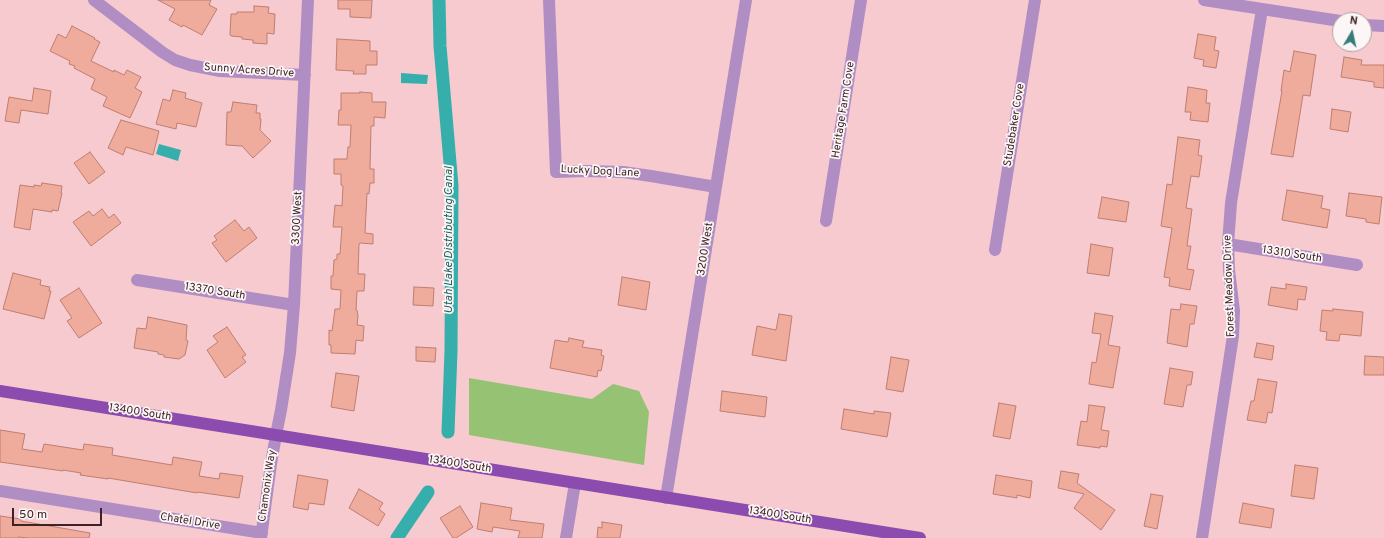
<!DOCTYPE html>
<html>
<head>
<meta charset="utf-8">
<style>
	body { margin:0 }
	#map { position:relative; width:1384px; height:538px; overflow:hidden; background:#f6cace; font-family:Overpass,sans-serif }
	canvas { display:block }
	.north { position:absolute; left:1332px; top:12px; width:40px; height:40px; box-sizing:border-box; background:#fdf6f6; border:1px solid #b1a2a3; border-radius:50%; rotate:9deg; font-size:11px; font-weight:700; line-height:16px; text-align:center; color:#3e2326 }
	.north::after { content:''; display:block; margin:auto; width:14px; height:18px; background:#347d7b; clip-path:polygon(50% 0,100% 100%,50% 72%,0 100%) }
	.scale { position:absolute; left:12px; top:508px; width:90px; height:18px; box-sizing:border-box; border:2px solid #3e2326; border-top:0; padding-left:5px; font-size:12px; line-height:14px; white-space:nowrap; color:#3e2326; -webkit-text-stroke:3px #fdf6f6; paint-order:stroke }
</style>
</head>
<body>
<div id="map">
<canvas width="1384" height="538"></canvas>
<div class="north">N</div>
<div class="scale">50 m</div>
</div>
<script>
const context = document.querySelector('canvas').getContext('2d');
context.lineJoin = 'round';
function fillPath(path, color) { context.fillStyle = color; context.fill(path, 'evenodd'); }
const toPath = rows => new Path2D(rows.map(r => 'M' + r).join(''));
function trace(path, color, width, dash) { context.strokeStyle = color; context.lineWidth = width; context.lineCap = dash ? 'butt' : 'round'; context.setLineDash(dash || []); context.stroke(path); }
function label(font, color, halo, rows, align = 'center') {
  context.font = font + ' Overpass,sans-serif'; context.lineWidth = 3.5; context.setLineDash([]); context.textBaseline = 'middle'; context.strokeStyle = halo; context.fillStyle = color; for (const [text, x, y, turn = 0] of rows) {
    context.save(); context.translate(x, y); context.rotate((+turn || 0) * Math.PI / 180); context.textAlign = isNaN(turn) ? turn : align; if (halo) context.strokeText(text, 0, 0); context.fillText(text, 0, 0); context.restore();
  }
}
fillPath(toPath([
	[469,378,592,399,613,384,639,391,649,412,644,465,469,435]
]), '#96c273');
fillPath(toPath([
	[401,73,428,75,427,84,401,83],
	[159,144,181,150,178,161,156,154]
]), '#36afac');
trace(toPath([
	[439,0,440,46,452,186,451,351,448,432],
	[397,538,428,492]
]), '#36afac', 13);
const building = toPath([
	[158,0,211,0,209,5,217,9,202,35,183,25,182,27,169,20,175,9,158,0],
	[338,0,372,0,371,18,350,17,350,9,338,9,338,0],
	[254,6,269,7,268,13,275,14,274,34,267,33,267,44,253,43,253,40,242,39,242,37,231,36,230,35,231,14,237,14,237,12,254,12,254,6],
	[72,26,95,38,94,39,100,42,91,61,114,72,114,70,124,75,127,70,141,77,135,88,142,92,130,118,103,106,107,97,91,89,95,79,74,68,75,66,69,64,70,61,50,51,58,34,66,38,72,26],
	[1198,34,1216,37,1214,50,1219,51,1216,68,1203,66,1204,60,1194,58,1198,34],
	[337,39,370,41,370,51,377,51,377,65,366,65,366,74,353,74,354,71,336,70,337,39],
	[1294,51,1316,55,1310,96,1303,95,1293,157,1271,154,1282,91,1281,91,1284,70,1290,72,1294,51],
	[1344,57,1362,60,1361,65,1384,65,1384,88,1374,87,1374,82,1341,77,1344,57],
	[1188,87,1207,90,1206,103,1210,103,1208,122,1190,120,1191,112,1185,112,1188,87],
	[34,88,51,91,48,114,21,110,19,123,5,121,9,97,32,101,34,88],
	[173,90,186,93,185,98,202,103,196,127,177,123,176,129,156,124,163,99,170,101,173,90],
	[360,92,372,93,372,102,386,102,385,118,374,117,374,126,371,126,370,169,374,169,374,183,370,183,369,194,367,193,365,233,373,234,373,244,360,243,359,244,358,274,365,274,364,291,357,291,356,310,357,310,358,316,357,325,364,326,363,341,356,340,355,354,331,353,331,345,329,345,329,330,332,331,335,309,340,309,341,290,331,289,331,276,333,276,334,260,337,259,337,254,340,254,342,227,333,227,335,205,342,206,343,186,341,185,341,174,334,174,334,159,347,159,348,147,350,147,351,125,338,125,339,110,341,110,341,93,360,93,360,92],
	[233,102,257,105,256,113,260,113,260,119,261,119,260,130,271,141,253,158,242,146,226,145,227,112,231,112,233,102],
	[1332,109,1351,112,1348,132,1330,129,1332,109],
	[121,120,159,131,153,155,126,147,123,155,108,148,121,120],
	[1178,137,1200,140,1198,155,1202,156,1199,177,1191,176,1186,208,1192,209,1187,246,1191,246,1187,269,1194,270,1190,290,1169,286,1170,278,1164,277,1172,228,1161,226,1167,184,1172,185,1178,137],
	[90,152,105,172,89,184,74,163,90,152],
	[42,183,62,186,61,193,62,193,58,211,52,210,52,212,33,209,30,230,14,227,20,185,34,187,34,185,41,186,42,183],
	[1287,190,1323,196,1321,208,1330,210,1327,228,1282,220,1287,190],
	[1349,193,1382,197,1379,224,1366,222,1366,219,1346,216,1349,193],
	[1102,197,1129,202,1126,222,1098,218,1102,197],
	[102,209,109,218,114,214,121,223,91,246,73,222,89,211,93,216,102,209],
	[235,220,244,231,249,227,257,238,226,262,212,243,217,240,214,236,235,220],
	[1091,244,1113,248,1109,276,1087,273,1091,244],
	[13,273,41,280,40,285,50,287,49,291,51,291,44,319,3,309,13,273],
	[622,277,650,282,646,310,618,305,622,277],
	[1286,284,1307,287,1305,300,1298,299,1297,310,1268,305,1271,287,1286,289,1286,284],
	[414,287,434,288,433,306,413,305,414,287],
	[79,288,102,323,79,338,67,321,72,318,60,300,79,288],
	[1181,304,1197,306,1194,324,1190,324,1187,347,1167,343,1171,309,1180,310,1181,304],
	[1333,309,1363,312,1361,336,1340,334,1339,341,1326,340,1327,332,1320,331,1322,310,1333,311,1333,309],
	[1095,313,1113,316,1108,345,1120,347,1113,388,1089,384,1092,362,1096,363,1101,334,1092,333,1095,313],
	[779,314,792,316,786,361,752,355,757,326,776,330,779,314],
	[148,317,187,325,186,340,188,341,185,355,179,359,164,357,164,355,158,354,158,352,134,348,137,328,146,329,148,317],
	[227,327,246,355,242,357,246,362,225,378,207,350,218,342,213,336,227,327],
	[569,338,584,341,582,347,602,350,601,355,604,356,601,371,598,370,597,377,550,368,555,340,568,342,569,338],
	[1257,343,1274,346,1272,360,1254,357,1257,343],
	[416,347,436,348,435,362,416,361,416,347],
	[1365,356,1384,357,1384,375,1364,375,1365,356],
	[891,357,909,360,903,392,886,389,891,357],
	[1170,368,1193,372,1191,385,1187,385,1183,407,1164,404,1170,368],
	[336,373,359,376,354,411,331,407,336,373],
	[1258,379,1277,382,1272,413,1268,412,1266,423,1247,420,1251,401,1254,401,1258,379],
	[722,391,767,397,765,417,720,411,722,391],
	[999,403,1016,406,1010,439,993,436,999,403],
	[1089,405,1105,407,1101,430,1109,431,1107,447,1100,446,1100,448,1077,445,1081,421,1087,422,1089,405],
	[844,409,874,414,874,411,891,413,887,437,841,429,844,409],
	[0,430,25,434,22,449,42,452,44,444,83,450,84,444,113,448,112,455,172,465,173,457,202,462,199,476,219,479,220,473,243,476,239,498,197,492,197,493,108,478,108,479,80,475,81,473,63,470,63,471,0,462,0,430],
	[1295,465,1318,468,1314,499,1291,496,1295,465],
	[1061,471,1079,474,1077,483,1115,510,1101,530,1074,508,1084,494,1058,488,1061,471],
	[298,475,328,480,324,505,309,503,308,510,293,507,298,475],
	[996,475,1032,481,1030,498,1017,495,1017,498,993,494,996,475],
	[359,489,383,503,379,509,385,514,378,526,349,508,359,489],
	[1151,494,1163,496,1157,529,1144,526,1151,494],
	[481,503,512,508,510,520,544,524,542,538,518,538,520,531,493,527,492,532,477,529,481,503],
	[1243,503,1274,509,1271,528,1239,523,1243,503],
	[460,506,473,527,456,538,453,538,440,518,460,506],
	[0,516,21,519,21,521,90,533,89,538,29,538,18,537,18,538,0,538,0,516],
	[602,522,622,525,620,538,597,538,598,527,602,528,602,522]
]);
fillPath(building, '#efab9c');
trace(building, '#bf7e71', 1);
trace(toPath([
	[94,0,162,52,175,60,190,65,220,71,305,75],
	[549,0,556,172,585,171,623,172,651,176,716,187],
	[1204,0,1340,21],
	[1364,25,1384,26],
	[826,221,861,0],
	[1228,244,1357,265],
	[995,250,1035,0],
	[137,280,294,305],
	[0,491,262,533],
	[666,498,746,0],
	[261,538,271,464,276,435,281,410,290,353,294,305,308,0],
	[566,538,575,483],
	[1202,538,1233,336,1234,311,1229,270,1228,244,1231,203,1262,9]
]), '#b08ec4', 12);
trace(toPath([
	[0,391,920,538]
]), '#8c4baf', 12);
label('11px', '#3e2326', '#fdf6f6', [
	["Sunny Acres Drive",249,71,4],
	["Heritage Farm Cove",844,110,-81],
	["Studebaker Cove",1015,125,-81],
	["Lucky Dog Lane",600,172,3],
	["3300 West",298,218,-87],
	["3200 West",706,249,-81],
	["13310 South",1292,255,9],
	["Forest Meadow Drive",1230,286,-92],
	["13370 South",215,292,9],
	["13400 South",140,413,9],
	["13400 South",460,465,9],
	["Chamonix Way",268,486,-82],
	["13400 South",780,516,9],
	["Chatel Drive",190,522,9]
]);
label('italic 12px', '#1e5f5d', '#fdf6f6', [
	["Utah Lake Distributing Canal",450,240,-90]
]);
</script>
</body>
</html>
